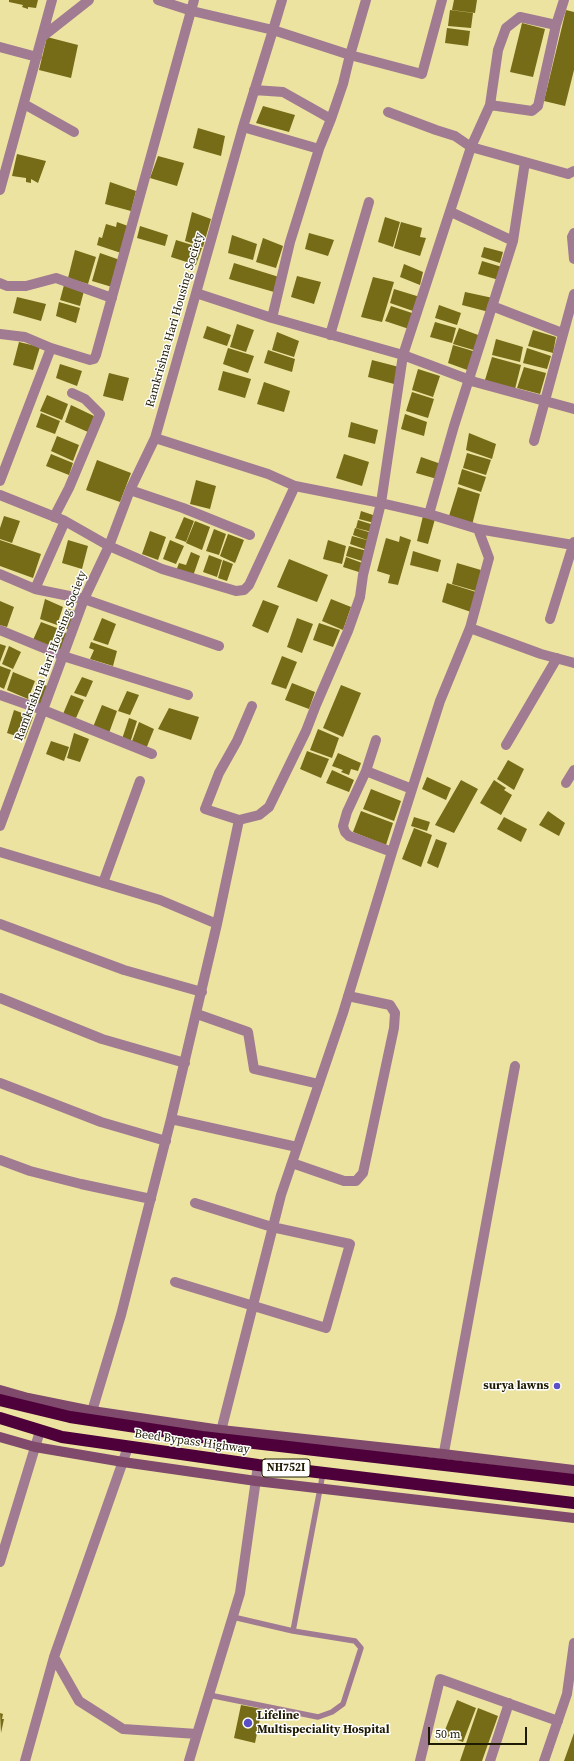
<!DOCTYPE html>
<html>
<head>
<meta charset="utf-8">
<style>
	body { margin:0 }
	#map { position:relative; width:574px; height:1761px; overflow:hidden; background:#ece3a1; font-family:"Source Serif 4",serif }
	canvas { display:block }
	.scale { position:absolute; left:428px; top:1727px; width:99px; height:18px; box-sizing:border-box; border:2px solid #1f1b02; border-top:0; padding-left:5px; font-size:12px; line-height:14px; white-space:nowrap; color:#1f1b02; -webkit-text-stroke:3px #fff; paint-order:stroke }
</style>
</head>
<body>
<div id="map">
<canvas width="574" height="1761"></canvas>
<div class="scale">50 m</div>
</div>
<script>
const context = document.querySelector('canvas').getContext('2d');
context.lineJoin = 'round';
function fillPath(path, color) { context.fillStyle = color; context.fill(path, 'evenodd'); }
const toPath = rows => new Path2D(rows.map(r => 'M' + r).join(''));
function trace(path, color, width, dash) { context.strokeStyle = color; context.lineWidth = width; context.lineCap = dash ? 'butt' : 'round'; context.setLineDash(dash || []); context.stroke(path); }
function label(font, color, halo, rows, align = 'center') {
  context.font = font + ' "Source Serif 4",serif'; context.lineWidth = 3; context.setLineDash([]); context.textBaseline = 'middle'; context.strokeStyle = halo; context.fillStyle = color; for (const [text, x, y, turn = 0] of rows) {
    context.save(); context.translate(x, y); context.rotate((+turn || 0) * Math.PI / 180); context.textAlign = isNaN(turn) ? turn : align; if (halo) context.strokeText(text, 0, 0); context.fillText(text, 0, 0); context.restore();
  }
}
fillPath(toPath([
	[9,0,38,0,36,8,28,7,28,9,22,7,23,5,9,2],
	[454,0,477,0,475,13,452,10],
	[450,10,473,13,471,28,448,26],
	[566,10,574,12,574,70,565,106,544,101],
	[522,23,545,29,533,77,510,72],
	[447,28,470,31,468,46,445,43],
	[47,37,78,45,71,78,39,70],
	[263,106,295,115,289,132,256,123],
	[198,128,225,136,221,156,193,148],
	[17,154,46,161,38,183,31,179,31,183,26,182,26,178,12,176],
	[158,156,184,163,177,186,150,178],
	[110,182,136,191,131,211,105,204],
	[192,212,211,219,203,247,185,241],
	[385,217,400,222,393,247,378,242],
	[117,222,128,226,121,253,97,245,99,237,102,238,106,224,116,227],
	[401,222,422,228,420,237,426,238,420,256,394,248],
	[140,226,168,235,165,246,137,238],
	[309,233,334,240,328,256,305,249],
	[232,235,257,244,253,260,228,253],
	[263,238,283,246,276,268,256,262],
	[176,240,202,248,196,265,171,257],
	[484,247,503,252,500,263,481,257],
	[75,250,96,257,88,284,68,278],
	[100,253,120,260,112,287,92,281],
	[482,261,502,267,499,280,478,274],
	[234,263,279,277,274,292,229,279],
	[404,264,423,272,420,285,400,277],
	[297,276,321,282,314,304,291,297],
	[373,277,394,282,382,322,361,317],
	[64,285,84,291,80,306,60,300],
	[394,289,420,297,416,312,390,303],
	[465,292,493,298,489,312,462,305],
	[17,297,46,304,41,321,13,313],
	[59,302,80,308,76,323,56,316],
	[439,305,461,313,457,325,435,318],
	[391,306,415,314,409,329,385,321],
	[435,322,456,328,452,343,430,337],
	[237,324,254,330,246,352,230,347],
	[207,326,231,335,227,346,203,338],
	[459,328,481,336,477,351,453,344],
	[533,330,556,337,553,353,528,346],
	[277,332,299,341,294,357,272,350],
	[496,339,523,347,520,362,492,355],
	[19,342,40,347,33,370,13,365],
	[453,345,476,352,470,371,448,363],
	[228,348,254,356,248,373,223,364],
	[527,348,551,356,547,369,523,363],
	[268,350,295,359,292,372,264,363],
	[492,357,521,365,515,389,485,380],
	[372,360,399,367,394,384,368,377],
	[60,364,82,371,77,386,56,378],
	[524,367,546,373,540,394,517,388],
	[418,369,440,376,433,397,412,390],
	[223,371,251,379,245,398,218,390],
	[109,373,129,378,123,401,103,396],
	[264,382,290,391,284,412,257,404],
	[412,392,434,399,428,418,406,411],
	[47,395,68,404,62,420,40,411],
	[71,405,94,416,88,432,65,422],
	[41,413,60,421,55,434,36,427],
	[405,414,427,422,424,436,401,429],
	[351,422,378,430,375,444,348,437],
	[469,433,496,444,492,459,466,450],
	[57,436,79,445,73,461,51,451],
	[467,453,491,460,486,475,463,468],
	[51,454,73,463,69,475,46,466],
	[344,454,369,462,362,486,336,478],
	[421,457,441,464,437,479,416,473],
	[97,460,131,473,120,502,86,490],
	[462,469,486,477,481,492,458,484],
	[196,480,216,486,210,509,190,504],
	[458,487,480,494,472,525,449,516],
	[361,511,376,516,374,523,359,519],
	[4,516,20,521,12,543,0,539,0,528],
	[423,516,435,519,428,544,417,541],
	[184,517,194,521,186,542,175,538],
	[358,520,374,525,372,532,356,528],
	[195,521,210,527,202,550,186,543],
	[355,528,372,533,370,541,353,535],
	[214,529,226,534,219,555,206,551],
	[150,531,166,537,158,560,142,554],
	[228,534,244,540,235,563,220,556],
	[352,536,370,541,367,550,350,544],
	[400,536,411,540,398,585,388,583,390,575,377,571,386,538,399,542],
	[0,540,41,554,33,578,0,566],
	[68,540,88,546,82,569,62,563],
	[170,540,184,546,176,564,163,559],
	[328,540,346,546,342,564,323,559],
	[349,546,367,551,365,562,346,556],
	[413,551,441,560,438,572,410,565],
	[191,552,200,556,193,576,176,571,179,563,186,565],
	[209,555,222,560,217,577,203,572],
	[346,557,365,564,362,573,343,567],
	[289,559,328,575,317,602,277,587],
	[223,560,233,564,227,581,218,578],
	[457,563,481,570,476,591,452,584],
	[447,583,476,592,471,612,442,602],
	[45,599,63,607,57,625,40,619],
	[331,599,351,607,343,630,322,621],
	[263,600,279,606,268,633,252,626],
	[0,601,14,607,7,627,0,625],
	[66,608,78,612,71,631,60,626],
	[102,618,116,624,108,645,93,640],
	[297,618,313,624,302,653,287,647],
	[41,622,57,628,50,648,33,640],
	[319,623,340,630,333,647,313,640],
	[58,630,69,634,63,651,51,647],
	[91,642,117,651,113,666,90,659,94,650,89,648],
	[0,644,6,646,0,662],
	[9,646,21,652,13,669,2,664],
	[282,656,297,662,286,689,271,684],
	[0,666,11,670,4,689,0,687],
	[13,672,35,681,28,699,7,690],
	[82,677,93,681,86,697,74,693],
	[37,683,48,686,40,707,29,703],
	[292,683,315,692,309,709,285,700],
	[341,685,361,693,343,737,323,728],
	[127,691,139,695,130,715,118,711],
	[71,695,84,700,76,718,63,714],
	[102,705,117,711,109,733,93,727],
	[169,708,199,717,191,740,158,729],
	[14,710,33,717,25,739,7,733],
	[129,718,137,721,130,743,122,739],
	[139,722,154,729,146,749,131,744],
	[318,729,339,738,332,758,310,750],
	[74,733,89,739,80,762,67,758],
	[51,741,69,747,64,761,46,754],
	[307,751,329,759,321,778,300,769],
	[338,753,361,763,358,771,351,769,349,775,341,772,343,770,332,766],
	[508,760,524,769,514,790,497,779],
	[332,770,354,780,349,792,326,783],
	[427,777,451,788,446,800,422,789],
	[461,780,478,789,454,833,435,825],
	[494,780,506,788,504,790,512,795,501,815,480,803],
	[371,789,401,801,394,821,363,809],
	[361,811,393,823,386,845,353,832],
	[548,811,565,823,559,836,539,825],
	[414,817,430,822,427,831,411,826],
	[504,817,527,829,521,842,497,829],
	[414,828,432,835,421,867,402,859],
	[436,839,447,843,438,868,427,863],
	[457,1700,476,1708,463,1742,443,1735],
	[241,1705,262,1709,255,1743,234,1738],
	[478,1708,498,1716,482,1761,460,1761],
	[0,1713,3,1714,2,1719,4,1719,1,1733],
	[574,1733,574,1761,564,1761]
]), '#766b16');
trace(toPath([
	[293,1631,323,1473],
	[209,1695,318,1717,332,1712,343,1704,361,1648,355,1641,293,1631,233,1617]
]), '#a07b92', 5.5);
trace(toPath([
	[158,0,192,11,273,30,282,0],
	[42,37,89,0],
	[0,47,37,57],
	[254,90,283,92,331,119,319,149,290,242,272,318],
	[24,104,74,132],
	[490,105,498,50,506,28,520,17,556,25],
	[388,112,436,130,455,136,471,147,403,355,381,503,429,514,478,529,573,545],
	[331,119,343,84,350,55,366,0],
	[243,127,319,149],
	[525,162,568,174,574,171],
	[0,190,52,0],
	[451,212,513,241],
	[574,233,572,237,574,259],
	[0,283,7,286,26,286,56,278,112,298],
	[196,293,272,318,403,355,475,382,574,409],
	[492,306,562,333],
	[0,334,25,337,51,348],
	[330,335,369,202],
	[155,438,268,474,295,486,381,503,363,575,360,597,348,631,316,705,306,731,269,807,259,815,239,820],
	[534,441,574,294],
	[0,481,51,348,90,360,94,359,96,355,194,0],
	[130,490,183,508,250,535],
	[0,495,65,521,109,546,162,569,236,591,244,590,249,585,295,486],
	[429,514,454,426,513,241,525,162,471,147,490,105,532,111,538,106,556,25,564,0],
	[54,517,69,488,100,414,85,399,72,393],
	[0,574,35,589,84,599,219,646],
	[35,589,65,521],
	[550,619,574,542],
	[470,628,541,654,574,663],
	[0,630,63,656,188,695],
	[0,695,43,710,152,754],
	[376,740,366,771,347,812,343,826,345,832,349,836,392,852],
	[506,745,557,658],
	[366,771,412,789],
	[566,783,574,770],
	[0,826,84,599,109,546,130,490,155,438,243,127,273,30,350,55,422,74,442,0],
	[0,852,160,900,217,924],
	[103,883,140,781],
	[0,924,124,970,202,992],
	[0,998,102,1039,185,1063],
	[197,1014,248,1032,254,1069,319,1084],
	[0,1083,101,1122,166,1141],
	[171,1119,297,1147],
	[0,1160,30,1171,81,1184,151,1199],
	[292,1163,344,1181,356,1181,363,1173,394,1028,395,1013,390,1005,348,996],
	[175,1282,326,1328,350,1244,272,1227,195,1203],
	[90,1418,121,1315,171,1119,217,924,239,820,205,809,219,773,237,741,252,706],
	[219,1439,281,1195,343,1013,392,852,440,701,470,628,489,558,478,529],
	[128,1447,54,1657,79,1701,123,1729,197,1734,240,1593,258,1465],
	[442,1463,515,1066],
	[0,1562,40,1431],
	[25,1761,54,1657],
	[189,1761,197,1734],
	[420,1761,440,1679,558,1721],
	[490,1761,509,1703],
	[544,1761,567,1694,574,1643]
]), '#a07b92', 10);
trace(toPath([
	[0,1390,28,1398,92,1411,221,1430,443,1454,574,1470],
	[0,1437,35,1447,123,1462,256,1481,574,1518]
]), '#7f4a6c', 10);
trace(toPath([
	[0,1400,70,1417,202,1437,574,1480],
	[0,1418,62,1437,258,1465,574,1503]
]), '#4e003a', 12);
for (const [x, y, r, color] of [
	[557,1386,4,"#5a4fc7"],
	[248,1723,5,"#5a4fc7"]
]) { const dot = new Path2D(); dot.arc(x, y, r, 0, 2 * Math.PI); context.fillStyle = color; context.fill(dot); trace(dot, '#fff', 1.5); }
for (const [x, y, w] of [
	[286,1468,48]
]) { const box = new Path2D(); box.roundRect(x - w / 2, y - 9, w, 18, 3); context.fillStyle = '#fff'; context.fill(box); trace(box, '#1f1b02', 1); }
label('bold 11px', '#1f1b02', null, [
	["NH752I",286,1468]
]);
label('12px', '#1f1b02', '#fff', [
	["Ramkrishna Hari Housing Society",175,320,-74],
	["Ramkrishna Hari Housing Society",51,656,-69],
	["Beed Bypass Highway",192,1442,8]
]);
label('bold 12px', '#1f1b02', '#fff', [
	["surya lawns",549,1386],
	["Lifeline",257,1716,"left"],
	["Multispeciality Hospital",257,1730,"left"]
], 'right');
</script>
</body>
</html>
